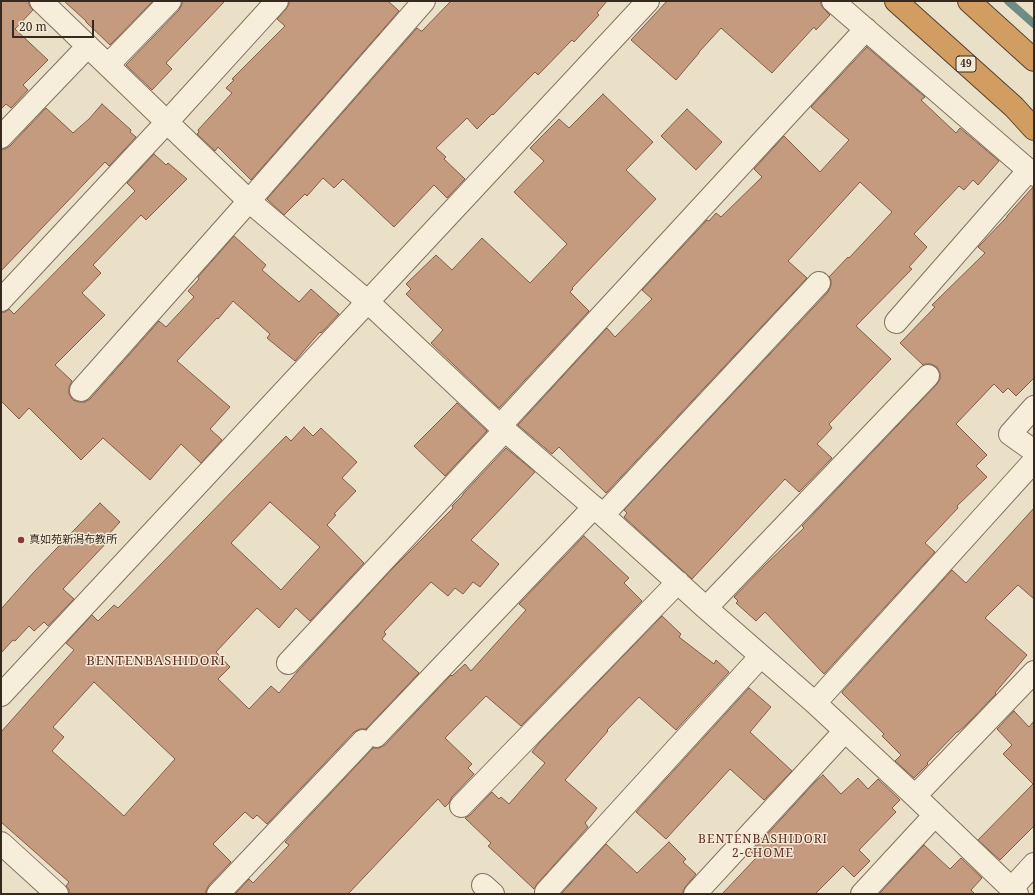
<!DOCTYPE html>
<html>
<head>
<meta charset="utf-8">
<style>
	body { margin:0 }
	#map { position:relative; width:1035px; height:895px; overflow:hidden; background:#eadfc7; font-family:"Noto Serif",serif }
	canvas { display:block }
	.frame { position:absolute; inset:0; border:2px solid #362a20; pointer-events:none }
	.scale { position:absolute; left:12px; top:20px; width:82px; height:18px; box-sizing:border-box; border:2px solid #362a20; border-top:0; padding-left:5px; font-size:12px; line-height:14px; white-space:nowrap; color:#362a20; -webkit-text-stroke:3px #f3ead6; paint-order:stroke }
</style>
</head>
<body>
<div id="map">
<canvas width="1035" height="895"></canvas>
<div class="frame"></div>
<div class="scale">20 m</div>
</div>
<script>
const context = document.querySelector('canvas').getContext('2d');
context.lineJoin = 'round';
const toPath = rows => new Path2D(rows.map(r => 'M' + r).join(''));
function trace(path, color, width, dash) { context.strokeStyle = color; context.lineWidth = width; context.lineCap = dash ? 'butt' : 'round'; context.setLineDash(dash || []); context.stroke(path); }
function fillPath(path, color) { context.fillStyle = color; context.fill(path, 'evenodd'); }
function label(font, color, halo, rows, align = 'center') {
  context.font = font + ' "Noto Serif","Noto Sans JP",serif'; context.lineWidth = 3; context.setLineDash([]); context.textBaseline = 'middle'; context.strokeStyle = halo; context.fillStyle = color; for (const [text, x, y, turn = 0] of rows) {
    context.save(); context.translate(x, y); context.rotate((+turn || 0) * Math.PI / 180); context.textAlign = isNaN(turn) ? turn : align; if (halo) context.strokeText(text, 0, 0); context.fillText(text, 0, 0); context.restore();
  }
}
trace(toPath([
	[1008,1,1034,24]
]), '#6f8c84', 8);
const building = toPath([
	[1,1,29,1,29,5,33,10,15,29,48,60,23,85,28,90,11,108,6,104,1,109,1,1],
	[64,1,153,1,110,45,86,22,86,21,64,1],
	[182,1,225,1,166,63,172,69,152,90,126,65,179,10,182,4,182,1],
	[289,1,388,1,399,11,251,180,218,147,215,151,197,134,199,132,198,130,232,93,226,88,234,80,232,79,285,26,277,19,286,9,289,4,289,1],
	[451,1,607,1,597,13,599,15,574,42,572,40,538,75,535,72,493,115,492,114,477,129,467,118,436,148,446,157,444,159,465,179,447,198,434,185,394,227,343,179,334,188,323,178,307,196,305,194,284,215,267,199,417,28,421,31,422,31,451,1],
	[667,1,821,1,821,5,825,10,830,15,816,30,814,27,772,73,721,28,699,52,699,53,676,80,631,40,667,1],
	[867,47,925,97,921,100,956,133,960,128,999,161,978,185,973,180,964,190,959,186,914,234,927,247,909,267,912,269,856,326,891,359,829,424,832,428,817,444,832,458,799,492,785,479,692,579,624,517,627,513,624,510,828,292,831,285,831,280,829,277,848,257,849,258,892,212,860,182,788,261,807,278,606,493,559,447,552,454,518,425,607,328,615,337,652,299,642,290,707,220,709,221,716,213,721,217,762,177,754,169,784,136,820,172,849,140,811,107,867,47],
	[603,94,653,142,626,170,656,199,572,288,573,289,570,292,589,311,499,408,431,343,443,330,406,294,411,289,406,284,436,255,452,270,482,238,530,283,567,244,514,192,544,161,530,148,559,119,569,128,603,94],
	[102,104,131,130,130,132,136,137,109,166,105,162,1,271,1,149,5,149,10,146,46,108,73,133,89,119,102,104],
	[687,109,722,142,696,170,661,136,687,109],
	[154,154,166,165,168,163,187,179,146,220,141,215,93,265,101,273,82,293,105,315,55,365,72,381,69,387,69,394,73,400,79,402,85,402,90,399,159,321,166,327,194,297,188,291,199,279,198,277,234,236,266,265,262,270,299,302,311,289,339,314,321,333,320,332,295,361,267,338,270,334,233,301,218,319,217,318,177,361,230,407,210,429,222,440,201,463,181,444,150,480,103,438,81,460,29,408,19,419,1,401,1,312,5,312,9,309,14,314,135,191,127,183,154,154],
	[1033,187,1034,378,1016,396,1008,388,1003,393,994,384,956,424,987,455,976,466,987,477,957,506,958,508,925,543,935,552,824,674,765,612,756,621,736,603,738,601,734,597,766,564,804,528,802,526,937,384,940,379,940,373,937,367,931,364,925,364,923,365,900,343,935,307,932,305,985,253,978,247,1007,217,1007,216,1033,187],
	[457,403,487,431,445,476,414,446,457,403],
	[304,427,313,436,321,428,357,462,342,478,356,491,334,514,336,515,327,525,364,563,310,621,296,608,279,628,257,608,216,652,230,667,218,679,249,709,271,686,279,693,298,671,393,568,453,508,452,506,463,495,463,494,506,448,535,472,493,517,471,540,499,564,480,587,473,582,463,594,455,588,448,596,431,582,384,632,386,634,382,639,419,673,366,729,360,729,354,732,267,824,257,815,253,819,245,812,213,844,231,862,209,885,206,891,206,894,69,894,69,890,66,886,69,882,1,822,1,732,74,650,66,643,92,615,98,621,114,605,118,608,286,436,291,441,304,427],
	[270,502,320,547,281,590,231,543,270,502],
	[94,682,175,759,124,816,52,751,64,737,53,727,94,682],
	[100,503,120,522,108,535,111,538,63,589,74,599,48,626,44,622,34,631,29,626,15,641,13,640,1,653,1,609,33,573,100,503],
	[1034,508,1034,599,1018,585,985,618,1027,655,995,693,996,694,966,725,958,732,957,732,927,763,928,764,914,778,895,761,901,755,882,736,884,734,842,693,842,692,952,570,966,583,1034,508],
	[584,536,629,578,624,583,642,601,521,726,486,696,445,738,472,764,468,768,474,774,452,797,449,803,445,807,438,799,348,894,235,894,249,879,253,883,289,845,285,842,373,748,379,748,385,745,451,675,452,676,465,664,471,671,526,610,519,604,584,536],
	[662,616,681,634,679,637,714,664,716,660,729,672,676,730,639,697,607,730,608,731,565,780,597,808,585,823,588,827,537,884,534,889,501,858,488,846,491,843,465,818,470,815,492,792,499,799,501,797,509,804,545,763,532,752,540,742,662,616],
	[749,688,771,707,750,732,792,771,764,800,730,769,666,839,636,812,749,688],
	[1014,711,1029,727,1034,721,1034,826,1000,860,978,840,1033,784,1003,754,1012,745,997,729,1014,711],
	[823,775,841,794,858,778,868,789,878,779,900,800,892,808,896,812,859,850,870,861,854,877,843,866,815,894,722,894,757,857,751,852,815,782,823,775],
	[669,842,686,859,683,862,696,874,686,886,683,891,683,894,561,894,606,844,637,873,669,842],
	[924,845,950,869,961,858,982,878,971,890,975,894,879,894,924,845]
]);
fillPath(building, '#c59b80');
trace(building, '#825c46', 1);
const minor = toPath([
	[41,1,249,201,368,302,500,426,603,515,706,608,815,703,915,796,1017,894],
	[833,1,1034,175],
	[108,65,170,1],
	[1,137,88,46],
	[1,300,167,122,277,1],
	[896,322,1029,170],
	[81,390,249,201,424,1],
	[1034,407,1010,434,1034,451],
	[500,426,866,29],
	[603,515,819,283],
	[706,608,928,376],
	[288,663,505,430],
	[1,695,648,1],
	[815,703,1034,461],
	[376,736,594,507],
	[915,796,1034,672],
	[461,806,678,582],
	[1,843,57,894],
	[483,885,493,894],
	[1011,889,1034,864],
	[546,892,761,656],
	[218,894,363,741],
	[695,894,845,731],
	[862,894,935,815]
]);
const highway = toPath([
	[896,1,1014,107,1034,129],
	[969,1,1034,60]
]);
trace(minor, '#84715e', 24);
trace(highway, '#534032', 24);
trace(minor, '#f6edda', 22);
trace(highway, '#d29d60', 22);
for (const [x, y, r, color] of [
	[21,540,4,"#8e3336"]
]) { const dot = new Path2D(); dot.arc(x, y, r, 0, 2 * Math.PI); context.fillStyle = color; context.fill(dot); trace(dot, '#f3ead6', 1.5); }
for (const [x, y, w] of [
	[966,64,20]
]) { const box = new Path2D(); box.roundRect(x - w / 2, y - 8, w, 16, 3); context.fillStyle = '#f3ead6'; context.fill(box); trace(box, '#362a20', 1); }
label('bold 10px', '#362a20', null, [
	["49",966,64]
]);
label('11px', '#362a20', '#f3ead6', [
	["真如苑新潟布教所",29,540]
], 'left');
context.letterSpacing = '1px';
label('12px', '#5f2e24', '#f3ead6', [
	["BENTENBASHIDORI",763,840],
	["2-CHOME",763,854]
]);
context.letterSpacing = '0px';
context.letterSpacing = '1px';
label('13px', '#5f2e24', '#f3ead6', [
	["BENTENBASHIDORI",156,661]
]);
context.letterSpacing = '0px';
</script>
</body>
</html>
